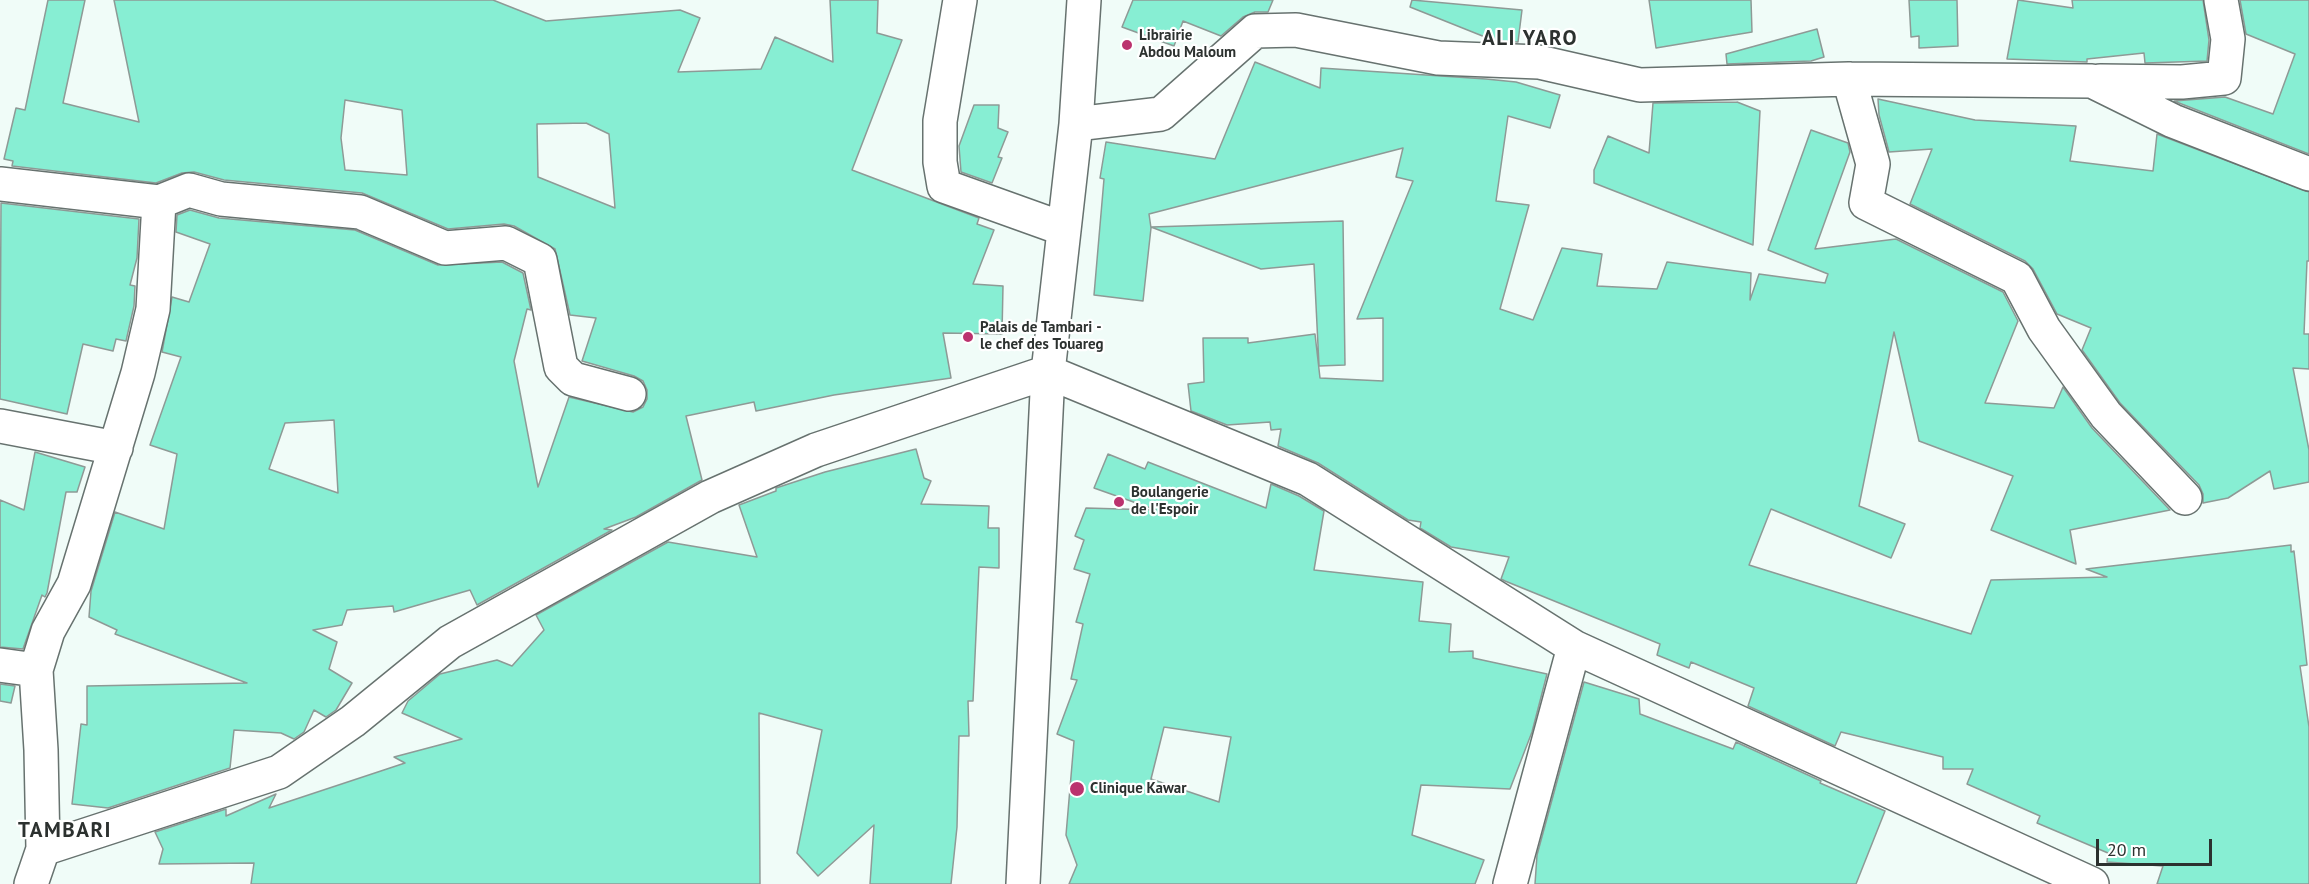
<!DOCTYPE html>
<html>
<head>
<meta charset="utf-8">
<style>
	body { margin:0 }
	#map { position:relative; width:2309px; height:884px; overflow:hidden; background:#f0fcf8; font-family:"PT Sans",sans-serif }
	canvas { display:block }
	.scale { position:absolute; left:2096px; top:839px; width:116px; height:27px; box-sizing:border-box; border:3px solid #2c312f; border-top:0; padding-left:8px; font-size:18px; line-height:21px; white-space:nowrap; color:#2c312f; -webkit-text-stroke:4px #fff; paint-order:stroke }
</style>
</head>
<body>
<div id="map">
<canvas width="2309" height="884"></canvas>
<div class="scale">20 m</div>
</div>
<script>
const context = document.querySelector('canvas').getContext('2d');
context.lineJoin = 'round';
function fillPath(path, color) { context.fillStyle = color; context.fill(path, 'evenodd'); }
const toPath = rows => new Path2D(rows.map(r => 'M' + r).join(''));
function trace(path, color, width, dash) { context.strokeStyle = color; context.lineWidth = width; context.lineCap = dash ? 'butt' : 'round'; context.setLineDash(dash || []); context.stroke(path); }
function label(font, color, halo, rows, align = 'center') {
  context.font = font + ' "PT Sans",sans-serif'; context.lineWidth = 4.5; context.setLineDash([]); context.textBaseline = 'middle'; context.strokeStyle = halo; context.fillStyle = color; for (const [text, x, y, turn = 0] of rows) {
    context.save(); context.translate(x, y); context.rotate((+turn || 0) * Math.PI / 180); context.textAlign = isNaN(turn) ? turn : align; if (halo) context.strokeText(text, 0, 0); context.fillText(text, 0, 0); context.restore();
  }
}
const building = toPath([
	[48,0,85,0,63,103,139,122,114,0,493,0,546,21,680,10,700,18,678,72,761,69,775,37,833,62,830,0,878,0,877,33,902,40,852,170,979,218,977,224,994,230,973,284,1003,286,1002,334,943,333,951,378,834,395,756,411,754,402,686,416,702,480,636,517,604,529,612,530,477,605,470,590,394,612,393,606,347,610,342,625,313,630,337,642,329,669,352,683,336,710,326,717,314,710,304,732,294,739,281,733,234,730,230,768,108,808,72,804,81,724,87,725,87,686,247,683,115,634,117,630,89,617,91,591,115,512,164,529,177,454,150,445,181,357,162,352,172,297,189,302,210,244,176,232,177,215,190,210,219,218,355,230,438,265,502,262,523,273,531,310,527,309,514,361,538,487,569,397,633,412,643,407,647,399,647,390,643,381,634,376,582,361,596,318,570,315,555,249,514,226,504,224,448,229,362,193,224,180,194,172,182,173,156,183,12,166,13,161,4,159,16,108,25,110,48,0],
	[345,100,402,110,407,175,345,170,341,138,345,100],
	[586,123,609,134,615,208,538,177,537,124,586,123],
	[334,420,338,493,269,469,285,423,334,420],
	[1133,0,1273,0,1268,12,1255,12,1243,17,1221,36,1183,21,1174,46,1122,27,1133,0],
	[1412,0,1522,10,1518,42,1495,41,1410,7,1412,0],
	[1649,0,1751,0,1752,32,1656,48,1649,0],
	[1909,0,1957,0,1958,46,1919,48,1919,36,1911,37,1909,0],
	[2018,0,2073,8,2072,0,2203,0,2209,40,2207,61,2145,63,2144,53,2087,59,2087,62,2007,59,2018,0],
	[2240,0,2309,0,2309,154,2174,101,2225,97,2273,114,2295,54,2246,34,2240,0],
	[1817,29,1824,57,1811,61,1727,64,1726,54,1817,29],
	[1255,62,1320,88,1321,68,1486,79,1516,82,1560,95,1550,128,1508,116,1496,201,1529,205,1500,309,1533,320,1562,248,1602,254,1597,286,1657,289,1667,262,1751,273,1750,300,1759,274,1825,283,1828,274,1768,250,1811,130,1848,143,1850,152,1815,249,1896,239,2003,292,2018,321,1985,403,2054,408,2063,387,2092,428,2170,510,2070,530,2076,564,1991,530,2013,476,1919,441,1894,332,1859,506,1905,524,1891,558,1771,509,1749,565,1971,634,1991,580,2107,577,2086,569,2291,545,2291,552,2294,551,2307,665,2300,666,2309,727,2309,884,2157,884,2163,866,2107,862,2108,853,2037,823,2040,816,1967,784,1973,769,1943,769,1943,757,1841,732,1835,746,1748,706,1754,688,1691,662,1689,668,1657,655,1660,644,1505,581,1501,579,1509,557,1451,547,1420,528,1421,522,1408,520,1318,463,1278,446,1281,429,1271,430,1270,422,1227,425,1191,411,1188,384,1204,382,1203,338,1248,338,1248,343,1315,334,1320,378,1383,381,1383,318,1357,319,1413,181,1396,177,1403,148,1149,214,1151,228,1143,301,1094,295,1104,179,1100,178,1106,142,1215,159,1255,62],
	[1878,99,1975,120,2076,126,2070,161,2153,171,2157,134,2309,192,2309,261,2307,261,2304,334,2309,334,2309,369,2293,368,2309,450,2309,482,2274,489,2270,471,2228,498,2203,503,2203,494,2199,485,2120,403,2082,350,2091,328,2057,314,2033,269,2025,261,1910,204,1932,149,1889,152,1879,115,1878,99],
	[1737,102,1760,111,1753,245,1594,183,1594,170,1608,136,1649,153,1653,103,1737,102],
	[974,105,999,105,998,128,1008,132,998,157,1002,158,992,183,961,172,959,146,974,105],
	[1,203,139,219,137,258,130,285,135,286,134,306,126,341,116,339,113,351,83,344,67,414,0,399,1,203],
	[1343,221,1345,365,1319,366,1314,264,1261,269,1151,227,1343,221],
	[916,449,924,478,931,481,921,504,989,506,988,528,999,528,999,568,979,567,973,701,968,701,969,736,959,736,957,827,951,884,870,884,874,825,818,876,797,853,822,730,759,713,760,884,251,884,254,863,159,864,163,849,155,832,226,809,226,816,276,794,269,808,405,763,394,757,462,739,402,713,408,701,440,674,497,660,512,666,544,630,536,615,668,542,757,557,739,505,776,491,776,488,825,472,916,449],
	[35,452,85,467,77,492,66,492,47,593,45,597,42,595,23,649,0,647,0,500,24,510,35,452],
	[1108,454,1145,469,1148,462,1266,508,1271,484,1299,496,1324,511,1314,570,1423,582,1419,621,1451,624,1449,652,1473,651,1473,658,1547,674,1532,732,1510,789,1421,785,1412,835,1484,860,1475,884,1069,884,1077,865,1066,835,1074,741,1057,734,1077,680,1071,679,1083,624,1076,622,1090,574,1074,569,1084,540,1075,536,1086,508,1156,510,1094,488,1108,454],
	[1164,727,1231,737,1219,802,1151,779,1164,727],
	[1584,682,1639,699,1640,714,1733,749,1736,742,1821,781,1820,783,1885,811,1856,884,1535,884,1537,855,1584,682],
	[0,684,15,686,11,703,0,701,0,684]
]);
fillPath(building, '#87eed3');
trace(building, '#8e9a96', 1.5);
const minor = toPath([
	[960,0,940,121,940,162,944,186,1064,229],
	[1849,79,1873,164,1866,203,2017,278,2044,329,2106,415,2185,498],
	[2100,81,2182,82,2224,78,2228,39,2221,0],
	[1076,124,1161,114,1255,31,1296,30,1438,58,1539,62,1640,85,1849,79,2092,81,2173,121,2309,174],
	[0,184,159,202,189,190,221,199,360,212,445,248,506,243,540,260,561,367,573,379,629,394],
	[0,426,116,448],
	[0,665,36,670],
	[43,849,279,772,353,721,450,642,710,497,816,450,1048,372,1308,479,1574,647,2092,884],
	[31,884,43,849,41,750,36,670,48,631,74,584,138,373,153,309,159,202],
	[1023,884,1048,372,1076,124,1084,0],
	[1510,884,1574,647]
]);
trace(minor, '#67726f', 36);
trace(minor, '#fff', 33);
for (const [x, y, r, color] of [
	[1127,45,6,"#bb326e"],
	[968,337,6,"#bb326e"],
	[1119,502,6,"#bb326e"],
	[1077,789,8,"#bb326e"]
]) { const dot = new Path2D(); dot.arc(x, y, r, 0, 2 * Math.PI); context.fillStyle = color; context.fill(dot); trace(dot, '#fff', 2); }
label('bold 15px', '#2c312f', '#fff', [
	["Librairie",1139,36],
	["Abdou Maloum",1139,53],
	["Palais de Tambari -",980,328],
	["le chef des Touareg",980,345],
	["Boulangerie",1131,493],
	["de l'Espoir",1131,510],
	["Clinique Kawar",1090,789]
], 'left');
context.letterSpacing = '1.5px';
label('bold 21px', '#2c312f', '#fff', [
	["ALI YARO",1530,39],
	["TAMBARI",65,831]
]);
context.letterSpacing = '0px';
</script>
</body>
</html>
